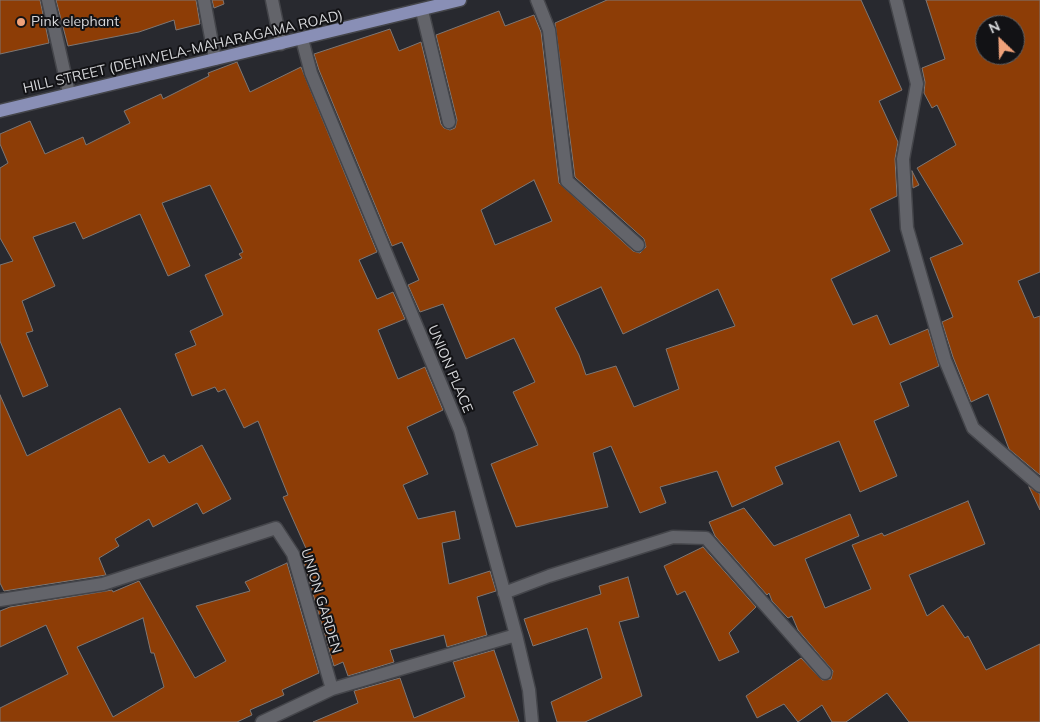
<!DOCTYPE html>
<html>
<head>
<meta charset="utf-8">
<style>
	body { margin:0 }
	#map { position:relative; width:1040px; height:722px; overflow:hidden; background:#28292f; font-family:Mulish,sans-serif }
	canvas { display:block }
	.north { position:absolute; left:975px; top:15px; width:50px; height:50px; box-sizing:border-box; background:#121215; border:1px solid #606164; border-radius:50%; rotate:336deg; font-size:14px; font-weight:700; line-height:20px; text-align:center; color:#d6d7da }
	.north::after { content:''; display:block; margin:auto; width:18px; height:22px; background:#f0a27a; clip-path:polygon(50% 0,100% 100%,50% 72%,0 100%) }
</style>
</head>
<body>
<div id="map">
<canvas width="1040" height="722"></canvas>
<div class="north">N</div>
</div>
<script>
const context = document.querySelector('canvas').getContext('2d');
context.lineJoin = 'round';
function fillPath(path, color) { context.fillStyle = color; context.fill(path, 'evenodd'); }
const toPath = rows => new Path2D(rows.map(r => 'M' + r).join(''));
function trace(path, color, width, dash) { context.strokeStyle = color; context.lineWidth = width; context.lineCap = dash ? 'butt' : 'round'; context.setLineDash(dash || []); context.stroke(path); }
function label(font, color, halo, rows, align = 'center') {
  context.font = font + ' Mulish,sans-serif'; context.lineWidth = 4; context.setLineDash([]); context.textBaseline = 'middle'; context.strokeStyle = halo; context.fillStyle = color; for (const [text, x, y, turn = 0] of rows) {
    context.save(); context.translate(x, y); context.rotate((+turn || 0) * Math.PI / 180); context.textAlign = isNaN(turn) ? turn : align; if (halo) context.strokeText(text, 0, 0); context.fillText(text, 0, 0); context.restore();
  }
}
const building = toPath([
	[0,0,40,0,49,43,0,54,0,0],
	[56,0,196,0,200,24,176,30,174,20,139,32,68,46,56,0],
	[212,0,223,0,224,4,214,8,212,0],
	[607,0,861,0,902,90,879,101,898,142,895,159,897,196,870,209,890,251,831,279,853,325,877,315,890,345,928,329,939,366,900,383,909,406,874,421,897,476,860,492,839,441,775,467,783,484,732,507,717,471,660,487,666,503,640,513,611,446,593,453,608,507,516,527,491,464,538,445,513,392,535,382,514,338,466,359,443,304,420,312,408,285,419,280,402,242,392,246,319,70,314,54,390,29,399,51,421,42,441,124,444,128,450,130,455,128,457,120,436,35,499,11,505,26,534,15,541,32,559,183,633,251,640,253,646,247,644,239,575,177,555,23,607,0],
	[534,180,552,221,495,245,481,210,534,180],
	[601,287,623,334,718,289,735,326,666,349,679,389,634,407,616,366,586,375,579,355,555,308,601,287],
	[926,0,1040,0,1040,272,1018,281,1034,318,1040,316,1040,475,1009,449,988,394,971,402,953,357,942,322,953,317,930,258,963,244,917,168,956,145,937,105,932,108,924,93,925,82,922,68,945,59,926,0],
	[985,25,1015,25,1015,55,985,55,985,25],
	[237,62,250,92,301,67,377,252,359,260,377,299,393,292,405,319,378,330,398,379,425,367,443,410,407,427,428,474,403,485,418,519,455,511,460,539,442,543,449,584,490,571,496,591,477,597,487,635,447,647,444,635,390,650,394,662,348,676,343,662,334,666,302,556,308,553,283,497,288,495,258,421,244,428,225,389,218,392,215,387,192,396,175,354,196,345,190,331,223,315,205,275,242,258,239,254,243,252,210,185,162,203,190,266,168,276,140,214,83,239,75,222,33,237,55,286,22,301,33,331,26,333,48,386,23,397,0,341,0,265,13,261,0,238,0,168,8,163,0,144,0,134,30,121,45,154,83,137,86,145,130,123,124,111,161,94,163,99,209,76,208,73,237,62],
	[912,171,919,185,913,188,912,171],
	[0,395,27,456,120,408,149,463,164,455,169,463,202,445,231,499,203,514,197,503,153,527,149,519,115,539,119,546,99,558,106,575,4,591,0,583,0,395],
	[1029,487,1040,494,1040,510,1029,487],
	[968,501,985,544,909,575,927,616,943,605,965,638,968,636,986,670,1040,644,1040,722,909,722,887,693,846,722,832,722,822,705,798,722,784,704,757,718,746,696,801,658,822,680,831,679,833,671,798,630,792,616,788,618,772,601,769,593,767,595,715,536,709,522,744,508,774,546,850,514,859,536,805,559,825,608,871,589,852,545,882,533,884,536,968,501],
	[703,547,756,607,729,633,739,652,719,661,685,591,677,595,664,566,703,547],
	[287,563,319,673,282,690,284,695,250,710,252,715,237,722,0,722,0,708,68,674,46,625,0,647,0,611,10,607,112,590,113,592,139,581,195,678,226,661,196,606,250,591,245,582,287,563],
	[143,618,151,653,154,653,164,687,113,717,77,647,143,618],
	[628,577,639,617,619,622,642,696,585,722,557,722,551,702,602,678,587,628,533,646,524,619,601,594,599,586,628,577],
	[494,650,519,722,313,722,358,703,354,691,400,678,414,718,465,697,453,662,494,650]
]);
fillPath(building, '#8d3d06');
trace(building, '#7e7774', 1);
const minor = toPath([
	[48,0,69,93],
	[204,0,215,59],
	[272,0,281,44],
	[537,0,549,30,567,181,638,245],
	[896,0,917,84,903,159,907,228,945,360,973,428,1040,486],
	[422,11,449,122],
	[302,39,311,73,460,430,516,635,529,690,532,722],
	[504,593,549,576,673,537,706,538,825,673],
	[0,600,103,584,276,528,293,554,332,689,516,635],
	[262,722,332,689]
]);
const major = toPath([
	[0,111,460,0]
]);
trace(minor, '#44454a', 15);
trace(major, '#44454a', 15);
trace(minor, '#63646a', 12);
trace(major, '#898fb6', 12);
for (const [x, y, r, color] of [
	[21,22,5,"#f0a27a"]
]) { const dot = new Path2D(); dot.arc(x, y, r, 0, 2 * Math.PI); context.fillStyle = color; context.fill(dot); trace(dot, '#121215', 2); }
label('14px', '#d6d7da', '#121215', [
	["Pink elephant",31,22]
], 'left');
label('14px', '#d6d7da', '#121215', [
	["HILL STREET (DEHIWELA-MAHARAGAMA ROAD)",183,52,-13],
	["UNION PLACE",450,369,67],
	["UNION GARDEN",321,601,73]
]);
</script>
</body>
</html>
